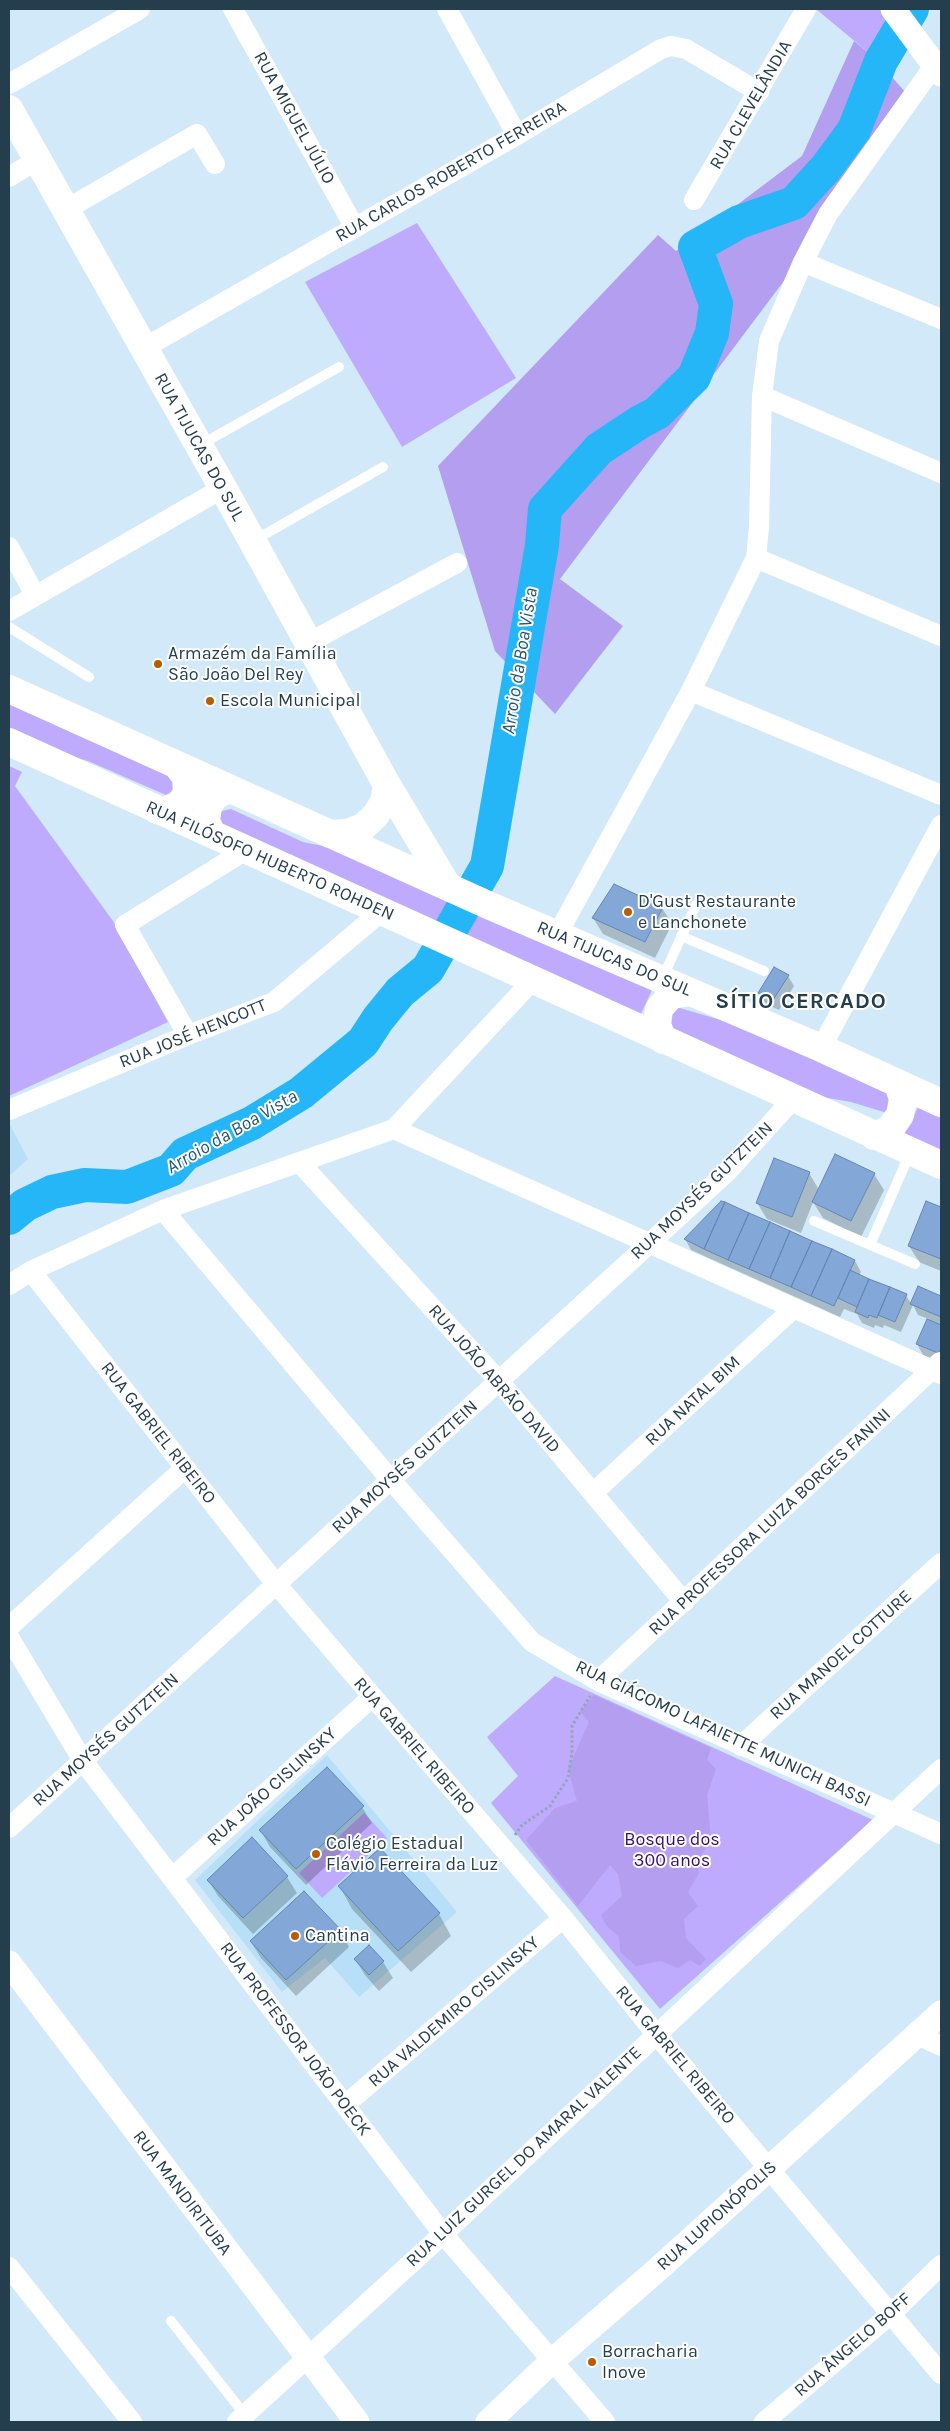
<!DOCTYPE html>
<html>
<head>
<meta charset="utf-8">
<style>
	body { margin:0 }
	#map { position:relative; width:950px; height:2431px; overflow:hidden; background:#d1e9f8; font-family:Karla,sans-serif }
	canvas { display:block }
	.frame { position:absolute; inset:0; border:10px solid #253e4d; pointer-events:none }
</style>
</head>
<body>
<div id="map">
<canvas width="950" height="2431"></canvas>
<div class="frame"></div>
</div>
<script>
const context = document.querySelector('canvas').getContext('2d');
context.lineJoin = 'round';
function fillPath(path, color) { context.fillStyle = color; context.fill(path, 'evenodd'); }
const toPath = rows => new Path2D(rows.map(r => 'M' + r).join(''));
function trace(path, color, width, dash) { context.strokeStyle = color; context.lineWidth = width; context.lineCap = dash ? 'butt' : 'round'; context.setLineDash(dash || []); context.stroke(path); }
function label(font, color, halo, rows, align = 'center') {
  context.font = font + ' Karla,sans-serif'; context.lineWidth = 4; context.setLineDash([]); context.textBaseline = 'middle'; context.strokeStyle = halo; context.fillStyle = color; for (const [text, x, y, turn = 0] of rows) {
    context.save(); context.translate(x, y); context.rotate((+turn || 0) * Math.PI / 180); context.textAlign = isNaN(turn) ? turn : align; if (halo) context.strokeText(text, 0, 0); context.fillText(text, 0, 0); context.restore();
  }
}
fillPath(toPath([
	[9,1123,28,1159,9,1176],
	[327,1755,457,1912,359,1997,325,1958,282,1992,195,1880]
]), '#b7e0f8');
fillPath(toPath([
	[816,9,885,9,895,26,875,58],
	[417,223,516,378,402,447,305,282],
	[9,703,174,777,175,783,173,791,166,795,88,761,48,750,9,731],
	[9,766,22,772,15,786,113,921,168,1022,9,1096],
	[231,809,303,842,338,849,653,988,640,1016,220,824,220,815,222,811],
	[680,1008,748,1028,891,1089,887,1113,851,1102,811,1095,668,1031,667,1016,675,1009],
	[919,1105,941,1115,941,1152,896,1133,913,1118],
	[555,1676,873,1820,660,2009,491,1803,518,1776,487,1737],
	[364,1813,387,1838,322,1898,299,1873]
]), '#bfabfd');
fillPath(toPath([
	[854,41,875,58,907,94,844,201,560,579,623,626,555,714,495,651,438,466,658,235,676,251,802,156],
	[594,1695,711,1748,707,1760,716,1769,707,1795,711,1841,696,1862,699,1873,688,1892,698,1906,684,1919,686,1938,706,1959,700,1966,690,1960,678,1968,661,1961,636,1966,620,1952,619,1937,606,1925,601,1915,622,1896,618,1874,610,1865,578,1906,526,1840,555,1808,577,1801,568,1769,589,1722,580,1711]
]), '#b39ef0');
fillPath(toPath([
	[662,908,672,924,655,958,603,934,593,918],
	[788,976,794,986,779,1010,766,1004,760,993],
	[809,1173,819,1190,874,1174,884,1190,861,1237,823,1218,813,1202,801,1233,767,1219,757,1203],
	[927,1202,941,1208,941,1271,919,1262,909,1246],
	[685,1239,855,1261,861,1272,859,1275,906,1295,911,1304,919,1287,941,1297,941,1362,923,1355,917,1344,929,1319,918,1315,913,1305,901,1332,884,1325,883,1328,875,1325,874,1328,862,1323,857,1314,844,1309,840,1317,691,1250],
	[362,1807,372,1823,306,1885,270,1847,261,1831],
	[252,1839,287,1877,297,1893,253,1934,218,1896,208,1880],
	[340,1887,439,1914,451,1936,411,1972,352,1909],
	[340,1930,349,1947,296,1996,261,1958,251,1942],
	[369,1946,383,1962,393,1978,379,1991,365,1975,355,1959]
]), '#0003');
trace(toPath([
	[9,1218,25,1205,52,1192,85,1185,127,1187,171,1170,185,1154,252,1123,301,1093,363,1042,378,1019,400,992,428,969,487,866,542,545,545,509,599,449,640,422,657,413,694,377,712,333,716,304,695,247,739,222,794,203,826,168,854,130,881,61,912,9]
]), '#25b6f7', 34);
const building = toPath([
	[614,884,663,907,645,942,592,918,614,884],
	[774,967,789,975,773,1000,758,993,774,967],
	[835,1154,875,1173,851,1221,812,1202,835,1154],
	[774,1158,810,1172,792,1217,756,1203,774,1158],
	[721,1201,725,1202,704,1249,684,1239,721,1201],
	[926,1201,941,1207,941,1259,908,1246,926,1201],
	[725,1202,749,1213,728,1260,704,1249,725,1202],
	[749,1213,770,1222,749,1269,728,1260,749,1213],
	[770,1222,790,1231,770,1278,749,1269,770,1222],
	[790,1231,812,1241,791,1287,770,1278,790,1231],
	[812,1241,832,1249,811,1296,791,1287,812,1241],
	[832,1249,855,1260,834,1306,811,1296,832,1249],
	[850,1270,869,1279,857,1307,838,1298,850,1270],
	[869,1279,890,1287,877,1318,869,1315,868,1318,855,1312,869,1279],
	[918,1286,941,1296,941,1317,910,1304,918,1286],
	[890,1287,907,1294,895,1322,878,1315,890,1287],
	[927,1319,941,1325,941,1349,938,1353,916,1344,927,1319],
	[327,1767,364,1806,296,1869,259,1830,327,1767],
	[252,1837,288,1876,243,1918,207,1880,252,1837],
	[380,1848,440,1913,398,1951,338,1886,380,1848],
	[304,1891,341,1930,286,1980,250,1941,304,1891],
	[369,1945,384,1961,369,1975,354,1959,369,1945]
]);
fillPath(building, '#83a8d7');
trace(building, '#6387b4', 1);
trace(toPath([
	[515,1835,521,1826,550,1806,568,1778,572,1753,572,1726,590,1696]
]), '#8fa7b6', 3, [2.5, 2.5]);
trace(toPath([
	[200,445,339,367],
	[253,541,383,467],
	[9,627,89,677],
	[681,936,764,971],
	[662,979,696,905],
	[814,1221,915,1264],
	[870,1245,910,1153],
	[171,2321,245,2415]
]), '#fff', 10);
trace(toPath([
	[233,9,355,228],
	[447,9,517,135],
	[9,84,140,9],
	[9,177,37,160],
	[694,200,806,9],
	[65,210,197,134,215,164],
	[803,262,941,319],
	[144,348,517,135,661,49,671,46,686,49,759,92],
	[762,396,941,473],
	[9,547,35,595],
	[756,558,941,636],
	[9,611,223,488],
	[308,643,457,563],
	[691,691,941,795],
	[557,935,691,691,756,558,759,527,762,396,769,341,803,262,828,214,934,66],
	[188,1035,125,925,246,850],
	[821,1048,941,825],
	[9,1110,188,1035,274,1002,382,911],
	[394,1129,941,1374],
	[299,1162,499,1381,684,1602],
	[163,1210,391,1480,532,1642,598,1681,941,1834],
	[31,1271,276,1584,563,1918,656,2034,941,2374],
	[9,1285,31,1271,163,1210,394,1129,532,981],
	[593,1493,794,1308],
	[9,1627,185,1468],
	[9,1637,83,1761,443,2234,605,2422],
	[598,1681,940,1362],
	[741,1746,941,1563],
	[9,1828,650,1243,727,1172,794,1098],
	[172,1878,372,1697],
	[917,2035,941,2046],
	[345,2105,563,1918],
	[9,2267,132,2422],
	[237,2422,443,2234,941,1769],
	[764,2422,891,2314,941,2265]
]), '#fff', 20);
trace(toPath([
	[893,9,941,74],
	[9,1963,357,2422],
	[488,2422,552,2361,657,2270,941,2013]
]), '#fff', 25);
trace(toPath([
	[9,109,223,488,387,785,448,887],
	[9,689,488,905,821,1048,941,1103],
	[9,742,941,1165],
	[157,810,164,811,179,805,187,793,186,777,177,765],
	[212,834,206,821,208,806,216,795,230,789],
	[330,834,347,833,363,827,375,816,384,802,387,785],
	[663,1040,657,1025,659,1009,671,995,690,992],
	[874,1136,890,1129,900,1115,903,1099,898,1084]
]), '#fff', 28);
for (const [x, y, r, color] of [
	[158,664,5,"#b85d00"],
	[210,701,5,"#b85d00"],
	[628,912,5,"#b85d00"],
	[316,1854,5,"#b85d00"],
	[295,1936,5,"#b85d00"],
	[592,2362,5,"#b85d00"]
]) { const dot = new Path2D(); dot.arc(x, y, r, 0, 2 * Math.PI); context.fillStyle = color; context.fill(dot); trace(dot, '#fff', 2); }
label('18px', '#253e4d', '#fff', [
	["RUA CLEVELÂNDIA",751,105,-60],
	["RUA MIGUEL JÚLIO",294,118,61],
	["RUA CARLOS ROBERTO FERREIRA",451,172,-30],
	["RUA TIJUCAS DO SUL",199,447,61],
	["RUA FILÓSOFO HUBERTO ROHDEN",270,861,24],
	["RUA TIJUCAS DO SUL",614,959,23],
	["RUA JOSÉ HENCOTT",193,1034,-22],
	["RUA MOYSÉS GUTZTEIN",702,1191,-44],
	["RUA JOÃO ABRÃO DAVID",494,1379,49],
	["RUA NATAL BIM",693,1401,-43],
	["RUA GABRIEL RIBEIRO",158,1433,52],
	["RUA MOYSÉS GUTZTEIN",405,1467,-42],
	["RUA PROFESSORA LUIZA BORGES FANINI",770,1522,-43],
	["RUA MANOEL COTTURE",841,1655,-42],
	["RUA GIÁCOMO LAFAIETTE MUNICH BASSI",723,1734,25],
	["RUA MOYSÉS GUTZTEIN",106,1740,-42],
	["RUA GABRIEL RIBEIRO",414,1746,49],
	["RUA JOÃO CISLINSKY",272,1787,-42],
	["RUA VALDEMIRO CISLINSKY",454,2012,-41],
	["RUA PROFESSOR JOÃO POECK",295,2039,53],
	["RUA GABRIEL RIBEIRO",675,2055,50],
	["RUA LUIZ GURGEL DO AMARAL VALENTE",524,2157,-43],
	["RUA MANDIRITUBA",182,2193,53],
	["RUA LUPIONÓPOLIS",717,2216,-42],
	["RUA ÂNGELO BOFF",853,2345,-41]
]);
label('18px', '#253e4d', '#fff', [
	["Armazém da Família",168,654],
	["São João Del Rey",168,675],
	["Escola Municipal",220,701],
	["D'Gust Restaurante",638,902],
	["e Lanchonete",638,923],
	["Colégio Estadual",326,1844],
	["Flávio Ferreira da Luz",326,1865],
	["Cantina",305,1936],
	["Borracharia",602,2352],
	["Inove",602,2373]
], 'left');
label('18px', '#340d68', '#fff', [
	["Bosque dos",672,1840],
	["300 anos",672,1861]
]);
label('italic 19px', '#235672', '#fff', [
	["Arroio da Boa Vista",520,661,-81],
	["Arroio da Boa Vista",232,1132,-30]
]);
context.letterSpacing = '1px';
label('bold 22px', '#253e4d', '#fff', [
	["SÍTIO CERCADO",801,1002]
]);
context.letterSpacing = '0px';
</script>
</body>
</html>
